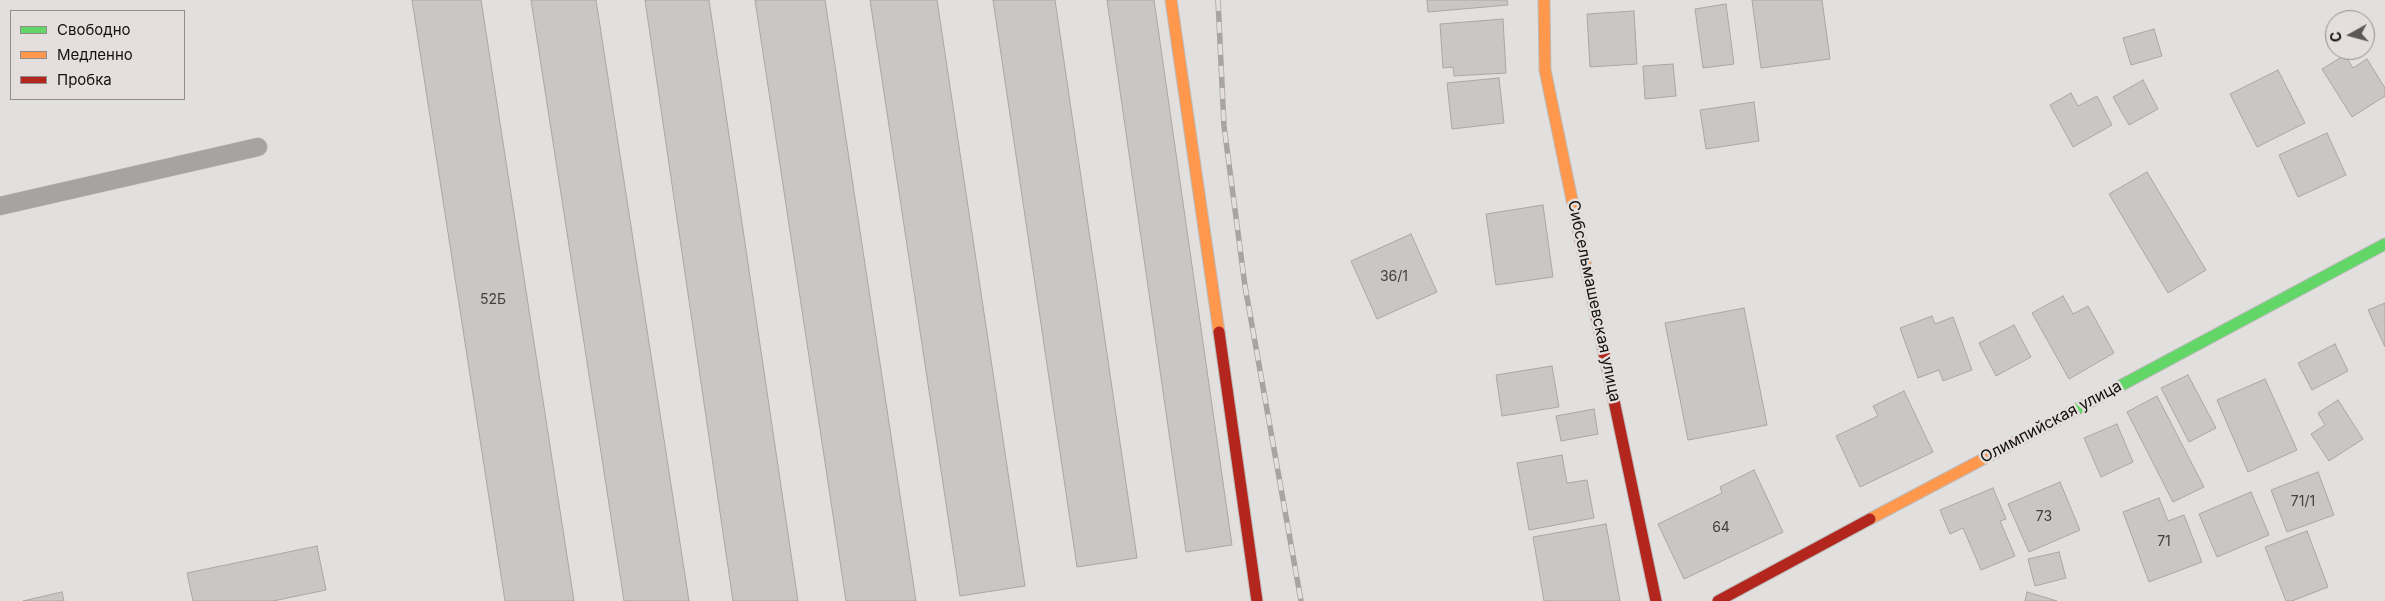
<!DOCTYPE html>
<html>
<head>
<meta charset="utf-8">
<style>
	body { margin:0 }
	#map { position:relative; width:2385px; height:601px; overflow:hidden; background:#e2e0de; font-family:Inter,sans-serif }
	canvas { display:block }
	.legend { position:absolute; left:10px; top:10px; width:175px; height:90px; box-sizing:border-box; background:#e4dfdc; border:1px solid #908d8a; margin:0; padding:6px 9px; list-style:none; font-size:15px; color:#131110 }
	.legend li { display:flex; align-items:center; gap:10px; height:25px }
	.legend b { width:25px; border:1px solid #908d8a }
	.north { position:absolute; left:2325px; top:10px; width:50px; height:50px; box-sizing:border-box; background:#e4dfdc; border:1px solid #908d8a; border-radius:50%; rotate:263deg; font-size:14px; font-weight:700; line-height:20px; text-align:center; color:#131110 }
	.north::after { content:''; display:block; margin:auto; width:18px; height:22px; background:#5b5958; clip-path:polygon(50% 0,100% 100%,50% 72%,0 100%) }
</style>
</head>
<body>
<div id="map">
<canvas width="2385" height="601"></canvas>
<ul class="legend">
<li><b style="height:6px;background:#63d668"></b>Свободно</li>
<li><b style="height:6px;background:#ff974d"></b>Медленно</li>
<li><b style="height:6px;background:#b3261e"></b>Пробка</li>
</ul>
<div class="north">С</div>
</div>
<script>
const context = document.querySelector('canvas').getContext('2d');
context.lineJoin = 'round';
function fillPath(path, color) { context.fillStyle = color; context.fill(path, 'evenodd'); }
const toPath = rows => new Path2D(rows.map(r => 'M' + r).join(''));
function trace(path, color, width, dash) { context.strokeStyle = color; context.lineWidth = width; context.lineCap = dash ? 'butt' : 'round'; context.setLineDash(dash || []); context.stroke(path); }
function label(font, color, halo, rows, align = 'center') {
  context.font = font + ' Inter,sans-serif'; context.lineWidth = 5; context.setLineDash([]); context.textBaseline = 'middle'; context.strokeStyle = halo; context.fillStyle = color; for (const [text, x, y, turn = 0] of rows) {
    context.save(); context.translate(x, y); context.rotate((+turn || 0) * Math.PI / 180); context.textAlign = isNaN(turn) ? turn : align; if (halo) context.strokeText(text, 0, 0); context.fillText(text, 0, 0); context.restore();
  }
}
const building = toPath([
	[412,0,481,0,574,601,505,601,412,0],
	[531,0,596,0,689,601,624,601,531,0],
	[645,0,709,0,798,601,733,601,645,0],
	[755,0,825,0,916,601,846,601,755,0],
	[870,0,937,0,1025,586,960,596,870,0],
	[993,0,1055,0,1137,558,1077,567,993,0],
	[1107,0,1154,0,1232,545,1186,552,1107,0],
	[1427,0,1507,0,1508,5,1428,12,1427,0],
	[1752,0,1822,0,1830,59,1761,68,1752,0],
	[1726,4,1734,64,1703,68,1695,9,1726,4],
	[1634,11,1637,64,1590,67,1587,14,1634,11],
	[1503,19,1506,73,1454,76,1453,67,1443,68,1440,24,1503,19],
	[2154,29,2162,56,2131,65,2123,38,2154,29],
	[2345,55,2353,68,2367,59,2385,88,2385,96,2352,117,2322,69,2345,55],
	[1673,64,1676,96,1645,99,1643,66,1673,64],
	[2278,70,2305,123,2257,147,2230,94,2278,70],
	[1499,78,1504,123,1452,129,1447,83,1499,78],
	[2143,80,2158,109,2129,125,2113,97,2143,80],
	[2071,93,2078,106,2097,96,2112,125,2073,147,2050,105,2071,93],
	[1754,102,1759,141,1706,149,1700,110,1754,102],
	[2327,133,2346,175,2298,197,2279,155,2327,133],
	[2147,172,2206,270,2168,293,2109,194,2147,172],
	[1543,205,1553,277,1496,285,1486,214,1543,205],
	[1411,234,1437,292,1377,319,1351,261,1411,234],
	[2063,296,2073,314,2088,306,2114,353,2069,379,2032,313,2063,296],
	[2385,303,2385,347,2368,310,2385,303],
	[1744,308,1767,425,1688,440,1665,323,1744,308],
	[1932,316,1935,324,1953,317,1972,370,1943,381,1939,370,1918,378,1900,328,1932,316],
	[2014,325,2031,357,1996,376,1979,343,2014,325],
	[2335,344,2348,371,2312,390,2298,363,2335,344],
	[1552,366,1559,407,1502,416,1496,375,1552,366],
	[2188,375,2216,428,2189,442,2161,388,2188,375],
	[2265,379,2297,450,2248,472,2217,400,2265,379],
	[1904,391,1933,452,1860,487,1836,436,1878,416,1873,406,1904,391],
	[2157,396,2204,487,2173,502,2127,412,2157,396],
	[2338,400,2363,439,2329,461,2311,434,2325,425,2318,413,2338,400],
	[1594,409,1598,434,1561,441,1556,416,1594,409],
	[2117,424,2133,462,2101,477,2084,438,2117,424],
	[1562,455,1567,483,1587,480,1594,518,1529,530,1517,463,1562,455],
	[1754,470,1783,532,1684,579,1658,524,1722,493,1720,487,1754,470],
	[2318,472,2334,515,2287,532,2271,490,2318,472],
	[2060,482,2080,530,2029,552,2008,504,2060,482],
	[1993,488,2006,519,2000,521,2015,556,1981,570,1963,528,1950,534,1940,510,1993,488],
	[2251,492,2269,535,2217,557,2199,514,2251,492],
	[2159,498,2168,521,2184,515,2202,562,2149,582,2123,512,2159,498],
	[1606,524,1620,601,1544,601,1533,537,1606,524],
	[2307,531,2328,587,2292,601,2286,601,2265,547,2307,531],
	[317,546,326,590,273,601,193,601,187,573,317,546],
	[2059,552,2066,578,2035,586,2028,559,2059,552],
	[62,592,64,601,23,601,62,592],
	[2027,592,2057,601,2025,601,2027,592]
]);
fillPath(building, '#c9c7c5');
trace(building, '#a9a7a6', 1);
const lane = toPath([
	[0,206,258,147]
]);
const fast = toPath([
	[2049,424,2385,244]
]);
const slow = toPath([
	[1171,0,1219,332],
	[1544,0,1545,70,1588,277],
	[1870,519,2049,424]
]);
const jam = toPath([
	[1588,277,1656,601],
	[1219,332,1257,601],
	[1718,601,1870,519]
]);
trace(lane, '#bcbbba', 19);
trace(fast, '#bcbbba', 13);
trace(slow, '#bcbbba', 13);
trace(jam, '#bcbbba', 13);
trace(lane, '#a6a4a3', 18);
trace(fast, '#63d668', 11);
trace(slow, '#ff974d', 11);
trace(jam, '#b3261e', 11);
const rail = toPath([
	[1218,0,1224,126,1245,286,1301,601]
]);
trace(rail, '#a6a5a4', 5.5);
trace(rail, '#e4dfdc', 4, [11]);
label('14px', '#42403e', null, [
	["36/1",1394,277],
	["52Б",493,300],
	["71/1",2303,502],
	["73",2044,517],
	["64",1721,528],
	["71",2164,542]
]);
label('16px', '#131110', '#e4dfdc', [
	["Сибсельмашевская улица",1594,301,78],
	["Олимпийская улица",2051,422,-28]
]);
</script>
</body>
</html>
